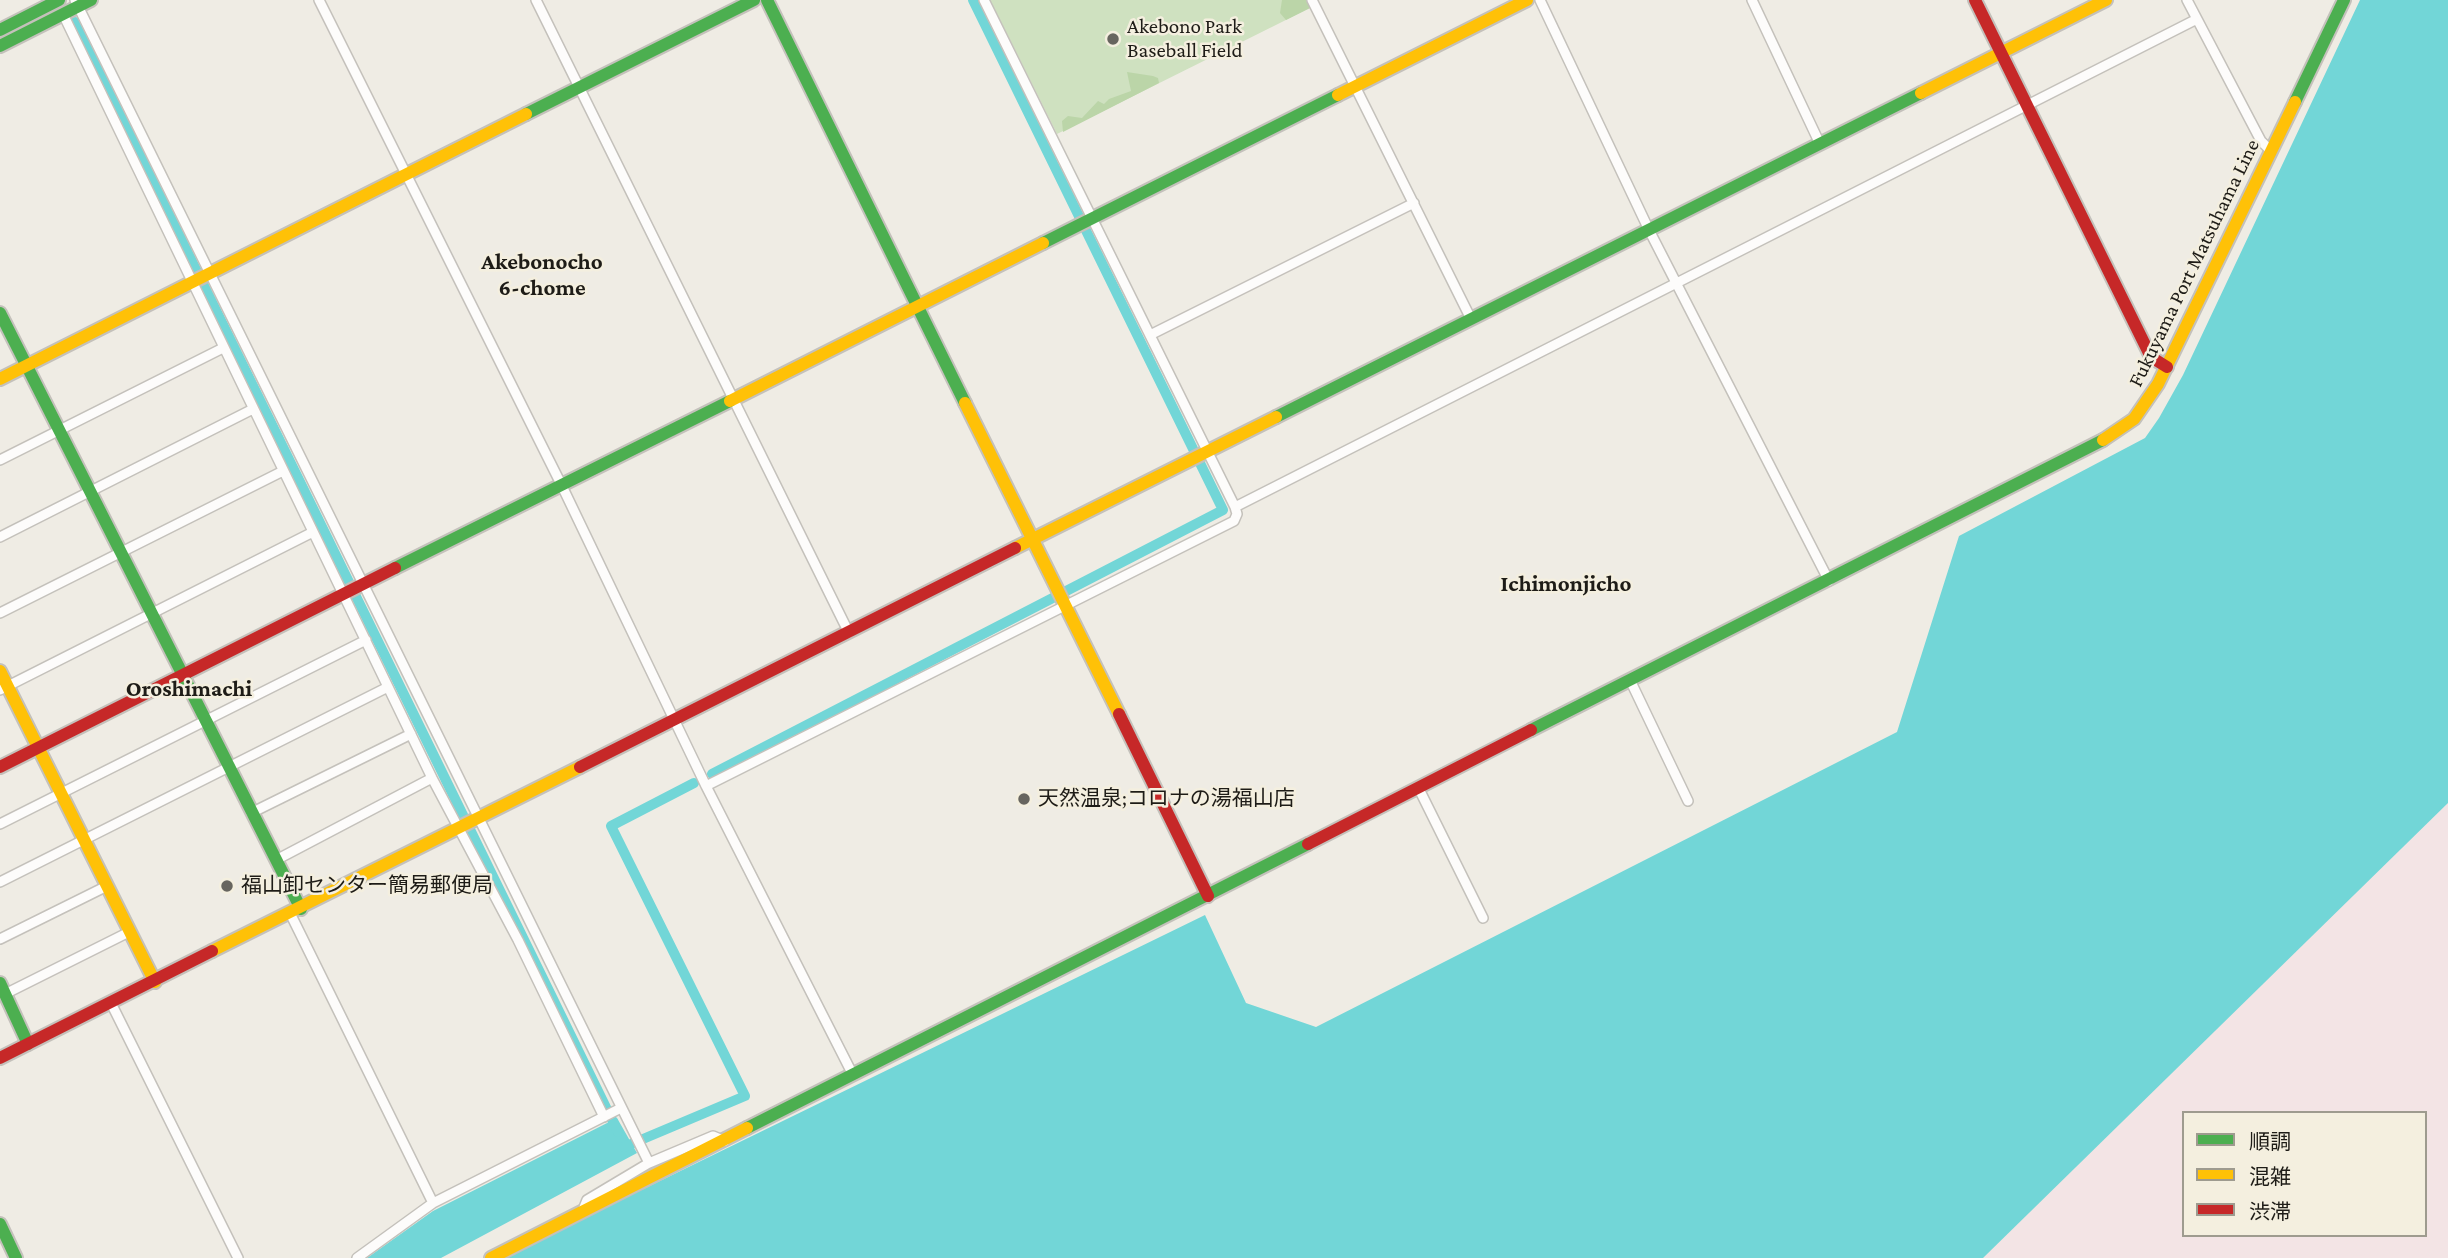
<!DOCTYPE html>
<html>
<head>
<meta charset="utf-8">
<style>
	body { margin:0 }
	#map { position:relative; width:2448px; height:1258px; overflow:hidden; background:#efece4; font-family:"Crimson Pro","Noto Sans JP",serif }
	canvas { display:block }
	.legend { position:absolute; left:2182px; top:1111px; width:245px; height:126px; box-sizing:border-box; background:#f4efdf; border:2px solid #9e9b8f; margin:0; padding:9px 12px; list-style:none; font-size:21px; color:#1e1c17 }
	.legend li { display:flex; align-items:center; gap:14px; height:35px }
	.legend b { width:35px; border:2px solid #9e9b8f }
</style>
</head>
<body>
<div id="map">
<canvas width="2448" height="1258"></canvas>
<ul class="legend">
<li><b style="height:9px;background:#4caf50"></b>順調</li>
<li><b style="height:9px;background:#ffc107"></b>混雑</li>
<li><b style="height:9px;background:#c62828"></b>渋滞</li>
</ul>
</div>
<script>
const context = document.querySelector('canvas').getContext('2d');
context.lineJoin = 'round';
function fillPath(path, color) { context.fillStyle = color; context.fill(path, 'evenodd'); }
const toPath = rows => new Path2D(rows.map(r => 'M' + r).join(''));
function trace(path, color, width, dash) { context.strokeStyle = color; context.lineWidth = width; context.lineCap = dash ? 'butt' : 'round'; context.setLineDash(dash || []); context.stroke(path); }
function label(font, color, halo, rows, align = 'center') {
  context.font = font + ' "Crimson Pro","Noto Sans JP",serif'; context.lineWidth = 5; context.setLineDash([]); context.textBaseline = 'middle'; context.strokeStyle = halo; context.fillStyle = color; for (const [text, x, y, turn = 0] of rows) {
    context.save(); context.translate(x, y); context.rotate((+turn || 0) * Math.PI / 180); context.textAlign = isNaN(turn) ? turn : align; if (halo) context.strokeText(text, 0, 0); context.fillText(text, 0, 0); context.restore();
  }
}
fillPath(toPath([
	[2448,803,2448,1258,1983,1258,2206,1039],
	[2184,1113,2425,1113,2425,1235,2184,1235]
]), '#f3e4e5');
fillPath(toPath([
	[990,0,1306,0,1310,8,1057,134]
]), '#cfe1c0');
fillPath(toPath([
	[1282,0,1306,0,1310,8,1286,20,1280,13],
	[1127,72,1153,76,1158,78,1159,83,1063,132,1062,121,1068,116,1082,118,1098,101,1104,104,1109,99,1131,91]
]), '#bbd5a8');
fillPath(toPath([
	[2360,0,2448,0,2448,803,1983,1258,502,1258,1205,915,1246,1003,1316,1027,1897,732,1959,536,2145,438,2159,418,2183,375],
	[617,1118,637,1153,441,1258,367,1258,433,1211]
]), '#72d6d7');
trace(toPath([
	[75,22,618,1132],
	[712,774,1223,510,973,0],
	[624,1147,745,1096,611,826,694,783]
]), '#72d6d7', 10);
const street = toPath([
	[75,0,649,1163,713,1136,725,1141],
	[319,0,562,486,706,786,853,1075],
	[536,0,849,633],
	[984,0,1235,507,2197,19],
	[1312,0,1471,319],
	[1540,0,1649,230,1829,581],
	[1752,0,1820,144],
	[2187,0,2261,141,2271,151],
	[63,14,432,778,518,940,604,1117],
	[1150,335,1414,203],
	[0,460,223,348],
	[0,537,253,409],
	[0,613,283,471],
	[1631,682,1688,801],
	[0,690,313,532],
	[706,786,1234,521,1237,514,1235,507],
	[1419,789,1483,918],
	[251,813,411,734],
	[0,824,366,640],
	[276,860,432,778],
	[0,882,388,687],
	[291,915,433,1203],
	[0,939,107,886],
	[5,994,129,932],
	[111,1003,238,1258],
	[583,1210,587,1200,649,1163],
	[357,1258,433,1203,621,1108]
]);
const fast = toPath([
	[767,0,965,403],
	[0,30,59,0],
	[0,46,91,0],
	[2295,102,2344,0],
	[526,114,754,0],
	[1043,243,1338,95],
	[0,313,301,909],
	[1276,417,1921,93],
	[395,568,730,401],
	[1531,730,2103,440],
	[0,983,28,1044],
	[747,1128,1308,844],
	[0,1224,16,1258]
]);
const slow = toPath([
	[1921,93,2106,0],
	[1338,95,1527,0],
	[0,379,526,114],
	[730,401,1043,243],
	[965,403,1119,714],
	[2103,440,2134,419,2158,384,2295,102],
	[1015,548,1276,417],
	[0,671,155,982],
	[212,951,580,767],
	[491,1258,747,1128]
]);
const jam = toPath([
	[1975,0,2151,357,2167,367],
	[1119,714,1208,896],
	[0,767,395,568],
	[580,767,1015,548],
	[1308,844,1531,730],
	[0,1058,212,951]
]);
trace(street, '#c4c1bb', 12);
trace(fast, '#c4c1bb', 16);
trace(slow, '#c4c1bb', 16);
trace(jam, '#c4c1bb', 16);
trace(street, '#fdfcfb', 9);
trace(fast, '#4caf50', 12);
trace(slow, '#ffc107', 12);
trace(jam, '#c62828', 12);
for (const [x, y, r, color] of [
	[1113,39,7,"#67655f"],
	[1024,799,7,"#67655f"],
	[227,886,7,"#67655f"]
]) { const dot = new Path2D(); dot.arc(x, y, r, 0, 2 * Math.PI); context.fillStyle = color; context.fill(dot); trace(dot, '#f4efdf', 2.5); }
label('21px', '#1e1c17', '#f4efdf', [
	["Akebono Park",1127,27],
	["Baseball Field",1127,51],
	["天然温泉;コロナの湯福山店",1038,799],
	["福山卸センター簡易郵便局",241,886]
], 'left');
label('21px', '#1e1c17', '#f4efdf', [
	["Fukuyama Port Matsuhama Line",2194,263,-64]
]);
label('bold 23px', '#1e1c17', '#f4efdf', [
	["Akebonocho",542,262],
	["6-chome",542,288],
	["Ichimonjicho",1566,584],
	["Oroshimachi",189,689]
]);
</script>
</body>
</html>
